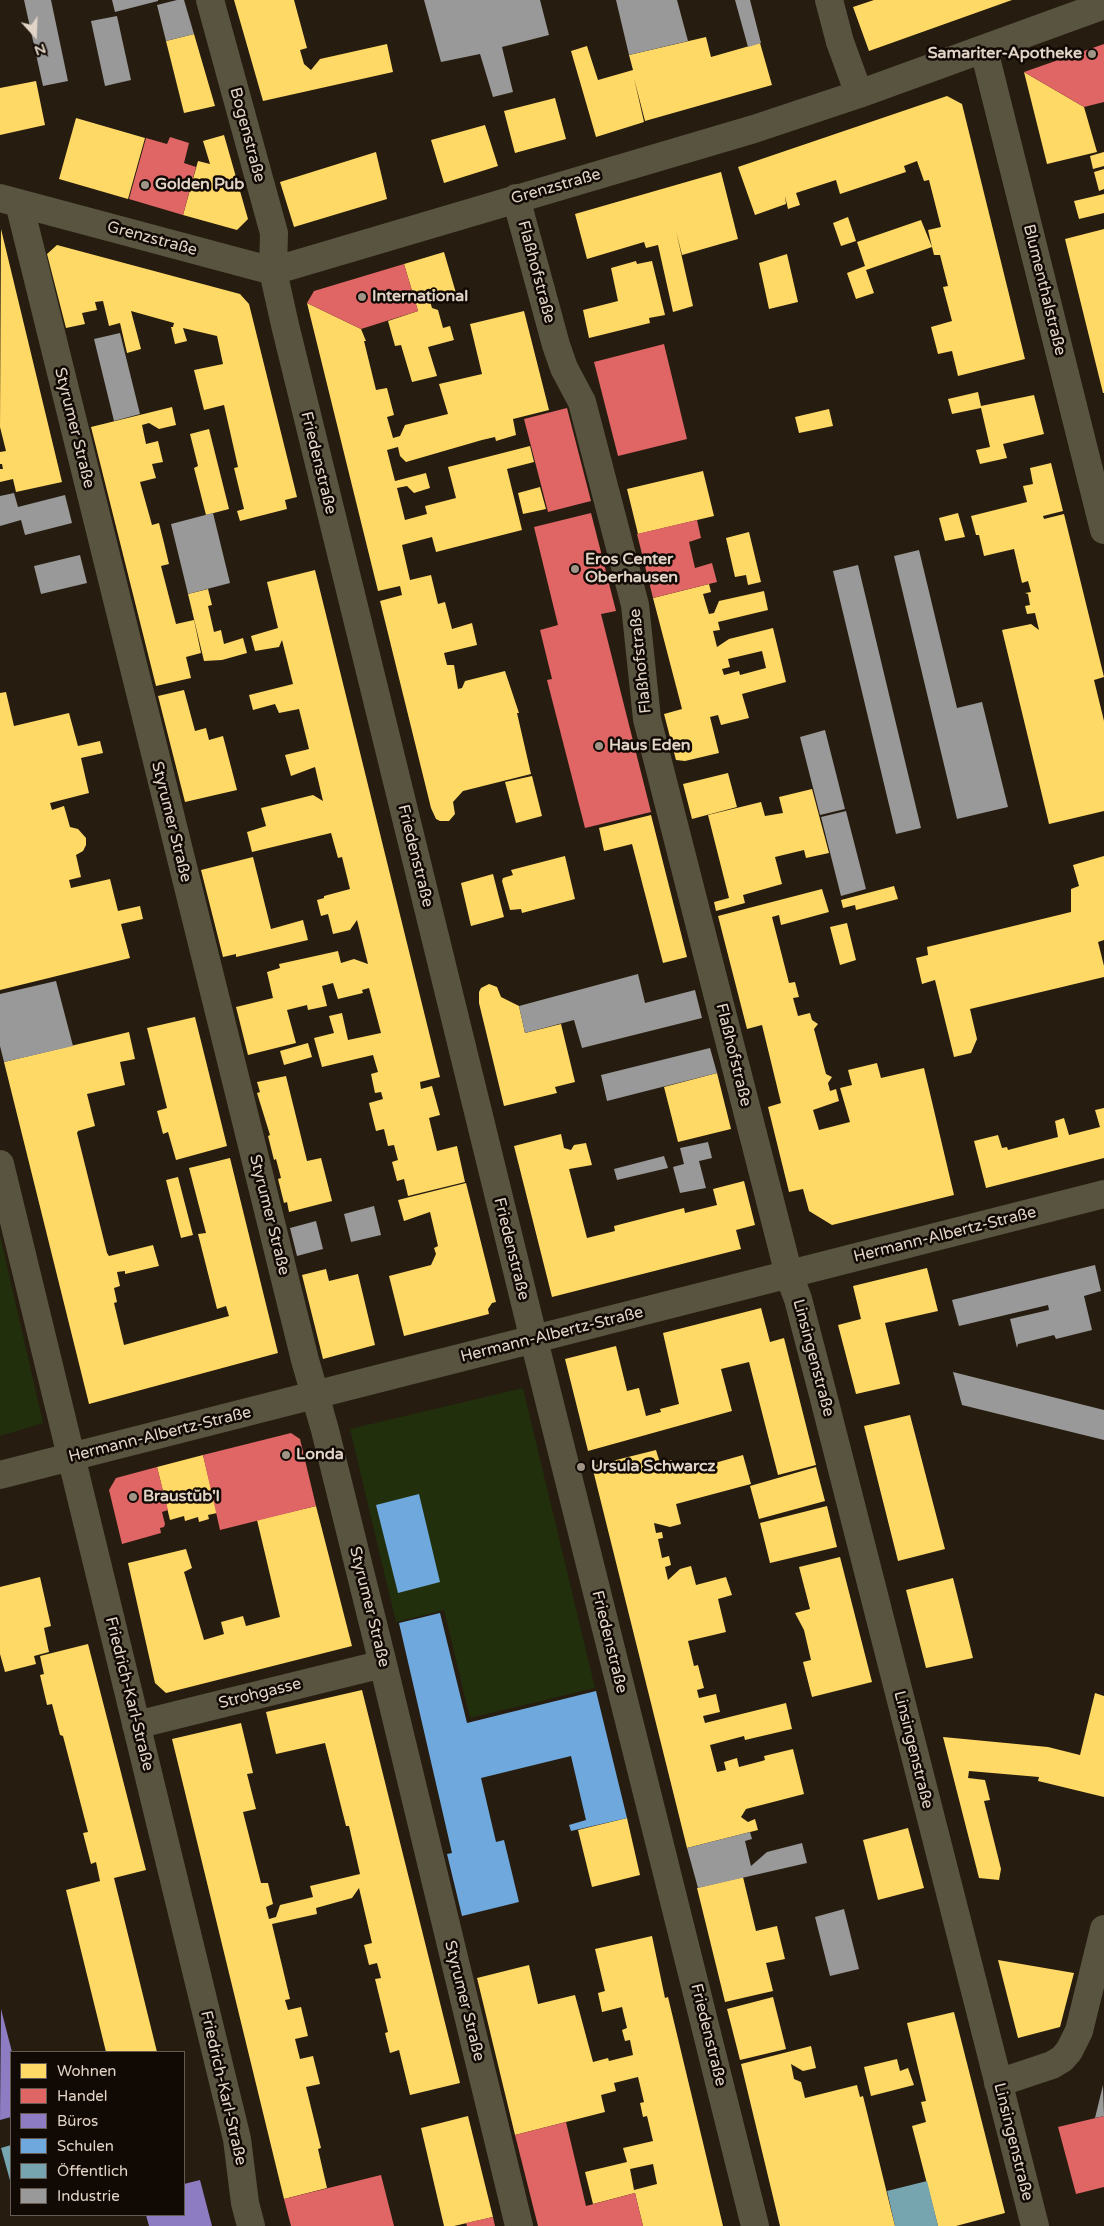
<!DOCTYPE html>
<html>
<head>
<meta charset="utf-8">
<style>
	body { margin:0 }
	#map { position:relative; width:1104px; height:2226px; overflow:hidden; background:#261c0f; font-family:"Varela Round",sans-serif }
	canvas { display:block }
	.legend { position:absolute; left:10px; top:2051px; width:175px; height:165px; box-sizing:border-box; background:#110903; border:1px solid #655b52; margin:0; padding:6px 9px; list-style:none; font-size:15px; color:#e2d5c8 }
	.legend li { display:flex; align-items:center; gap:10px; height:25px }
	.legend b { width:25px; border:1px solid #655b52 }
	.north { position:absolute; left:10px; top:10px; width:50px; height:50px; -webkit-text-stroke:4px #110903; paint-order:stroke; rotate:160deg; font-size:14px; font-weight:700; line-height:20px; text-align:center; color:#e2d5c8 }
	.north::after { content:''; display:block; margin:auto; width:18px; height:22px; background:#e2d5c8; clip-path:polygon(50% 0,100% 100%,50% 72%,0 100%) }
</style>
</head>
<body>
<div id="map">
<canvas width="1104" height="2226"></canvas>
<ul class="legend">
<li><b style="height:14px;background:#ffd966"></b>Wohnen</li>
<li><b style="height:14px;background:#e06666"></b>Handel</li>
<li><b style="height:14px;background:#8e7cc3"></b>Büros</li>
<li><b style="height:14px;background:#6fa8dc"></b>Schulen</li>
<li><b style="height:14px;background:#76a5af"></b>Öffentlich</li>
<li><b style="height:14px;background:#999"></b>Industrie</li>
</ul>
<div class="north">N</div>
</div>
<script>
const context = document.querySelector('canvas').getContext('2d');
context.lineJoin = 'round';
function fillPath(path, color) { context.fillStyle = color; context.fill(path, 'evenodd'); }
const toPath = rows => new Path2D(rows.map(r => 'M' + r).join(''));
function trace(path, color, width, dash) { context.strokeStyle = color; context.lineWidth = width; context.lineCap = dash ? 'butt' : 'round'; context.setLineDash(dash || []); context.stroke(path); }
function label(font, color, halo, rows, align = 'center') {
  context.font = font + ' "Varela Round",sans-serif'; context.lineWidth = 5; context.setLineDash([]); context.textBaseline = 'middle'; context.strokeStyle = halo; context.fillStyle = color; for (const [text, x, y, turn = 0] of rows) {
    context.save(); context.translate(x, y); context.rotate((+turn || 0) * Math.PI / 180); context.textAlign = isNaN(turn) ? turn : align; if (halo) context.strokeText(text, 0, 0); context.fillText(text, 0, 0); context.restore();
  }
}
fillPath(toPath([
	[0,1235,43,1423,0,1436],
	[523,1388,595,1688,470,1718,444,1610,396,1622,350,1429]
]), '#212f0d');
fillPath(toPath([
	[234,0,294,0,307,48,300,50,304,64,311,70,320,59,387,44,393,72,263,101],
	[874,0,1012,0,869,51,853,7],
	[194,34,215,106,184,113,166,41],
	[706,37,711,57,760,43,772,85,645,121,634,78,644,122,596,137,571,51,587,46,598,80,633,70,629,55],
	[1024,72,1084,107,1097,152,1047,164],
	[36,81,45,125,0,135,0,88],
	[947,96,962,104,1025,359,958,376,952,351,938,354,931,327,952,321,943,287,948,286,940,255,934,255,932,247,866,270,874,293,856,299,847,273,865,266,857,242,921,220,932,247,928,230,941,227,929,180,924,181,917,161,904,166,906,172,840,194,836,180,796,193,800,205,788,209,785,196,786,204,755,215,738,167],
	[555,98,566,139,515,153,504,111],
	[76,118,145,138,128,199,59,179],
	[485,125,498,166,444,183,431,140],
	[224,135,248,219,237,230,183,215,198,161,210,164,203,141],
	[376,152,387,199,294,227,280,182],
	[1104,152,1104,166,1093,169,1090,156],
	[1104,169,1104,189,1099,191,1094,172],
	[721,172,738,239,682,255,676,231,693,306,673,312,658,245,646,248,644,242,587,259,575,214],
	[1104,194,1104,213,1079,219,1074,201],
	[848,217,856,241,841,246,833,223],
	[1,229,62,482,16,492,13,479,0,482,0,469,3,469,2,464,0,464,0,452,6,451,0,427],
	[1104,229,1104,393,1103,393,1065,239],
	[57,245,240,294,249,304,297,497,285,500,287,509,240,521,237,511,244,509,234,468,238,467,224,405,204,410,194,370,223,364,217,336,183,328,187,341,175,344,171,327,173,327,174,323,131,311,141,349,127,353,120,323,109,326,103,301,95,302,97,310,82,313,85,324,66,328,47,254],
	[444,252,456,293,430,301,432,308,438,310,443,328,450,326,454,340,428,347,437,376,412,382,401,345,395,346,388,321,418,311,404,264],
	[787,254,798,302,769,309,759,263],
	[636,261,637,264,652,261,665,315,649,318,650,323,589,338,583,310,618,301,611,268],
	[307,303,361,329,366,341,364,341,376,390,387,388,394,415,387,417,393,438,400,436,405,425,448,414,439,384,482,374,470,324,524,311,549,410,513,419,516,435,496,441,495,437,482,440,406,462,400,456,398,447,387,450,395,481,426,473,430,488,414,493,407,486,397,488,405,520,427,514,425,506,456,498,448,467,530,446,534,462,507,469,522,530,436,552,432,537,402,545,410,580,431,575,438,604,445,602,452,629,472,623,477,645,444,653,447,665,454,665,458,689,462,688,465,681,505,671,519,713,517,713,531,774,463,791,453,802,455,814,449,821,440,821,436,819,431,808,380,601,402,595,400,586,378,591],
	[978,392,981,406,1034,395,1044,434,1003,444,1007,458,980,464,976,450,990,447,981,408,952,414,948,399],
	[172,407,176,425,159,429,149,423,142,425,146,444,158,441,163,462,152,464,156,478,140,482,152,525,159,523,164,543,169,564,161,566,176,624,194,620,201,653,186,657,191,678,156,686,91,427],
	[829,409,833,426,799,433,795,417],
	[209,429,229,509,206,515,194,468,198,466,190,434],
	[1051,463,1063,511,1043,516,1044,519,1064,514,1104,677,1094,680,1104,721,1104,811,1049,824,1002,630,1031,624,1039,630,1035,613,1027,614,1025,606,1030,605,1028,594,1025,593,1031,592,1028,581,1022,583,1014,549,984,556,979,535,976,535,971,516,1027,502,1023,486,1033,484,1030,468],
	[703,471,714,516,638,534,627,489],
	[540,487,546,509,523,514,518,493],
	[958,513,965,537,945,541,939,518],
	[749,532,761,582,748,585,746,575,735,577,726,538],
	[315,570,440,1077,420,1082,421,1089,432,1086,440,1115,429,1118,437,1151,457,1146,465,1182,408,1196,404,1179,397,1181,392,1162,398,1160,394,1145,388,1146,384,1129,376,1131,369,1103,383,1099,381,1092,375,1093,371,1074,378,1072,373,1055,322,1067,314,1038,334,1033,329,1016,342,1013,348,1040,381,1033,369,988,362,990,363,993,338,999,333,983,322,986,327,1006,308,1010,307,1005,287,1010,296,1043,248,1055,236,1007,273,998,267,972,280,968,279,964,338,951,341,963,354,959,368,964,357,920,350,930,333,934,328,914,321,916,317,900,324,898,324,896,350,889,342,857,338,858,331,833,252,852,247,832,266,826,261,808,313,795,323,801,315,767,291,776,285,755,309,749,299,709,279,713,275,704,253,710,249,695,293,684,282,640,279,647,255,651,251,636,278,628,267,582],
	[709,584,711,592,703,594,709,614,714,613,719,601,764,591,768,610,718,622,720,630,713,631,717,647,729,639,773,628,786,682,742,694,749,718,721,725,718,715,710,717,719,753,685,761,676,760,664,714,682,709,653,598],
	[762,651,766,668,740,675,739,671,724,675,722,669,730,667,728,659],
	[208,589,212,605,208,606,214,632,221,630,224,644,243,638,247,653,222,660,204,661,188,594],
	[184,690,195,731,206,728,209,740,223,736,237,790,185,802,158,696],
	[6,692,14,726,69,713,78,746,100,741,103,753,81,758,89,793,50,803,52,810,64,806,70,827,78,829,86,838,86,845,83,851,76,855,81,877,69,880,71,888,110,879,118,911,140,906,143,919,121,924,130,958,0,990,0,693],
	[728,773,737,807,692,819,683,784],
	[532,776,542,816,516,823,505,782],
	[812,789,829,853,806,858,804,850,775,857,782,884,743,895,745,903,716,911,714,902,729,898,708,815,761,802,765,816,783,813,779,797],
	[651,815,687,957,663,963,632,844,604,851,599,828],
	[565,856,575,899,522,913,521,909,510,910,502,881,503,878,513,875,511,870],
	[1104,856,1104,940,1098,942,1104,966,1104,977,970,1009,977,1039,971,1053,954,1057,935,980,922,984,916,958,928,955,927,947,1071,912,1071,889,1079,886,1073,865],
	[253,857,271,929,303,920,308,940,236,957,236,954,223,957,201,870],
	[493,874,504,917,471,926,461,883],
	[894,886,898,899,856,910,855,905,843,908,841,900],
	[822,889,829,912,781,925,779,915,772,917,789,983,795,982,799,997,793,998,798,1016,810,1013,812,1020,818,1024,814,1029,826,1074,832,1077,828,1083,830,1091,836,1089,839,1101,813,1110,819,1130,850,1122,840,1088,852,1085,848,1070,877,1063,881,1078,924,1068,954,1195,832,1225,809,1211,803,1189,789,1192,768,1107,781,1103,762,1025,747,1029,718,916],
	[847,923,856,960,840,965,830,927],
	[489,984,497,987,501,997,519,1006,525,1033,561,1024,575,1082,555,1087,557,1093,504,1106,479,1003,479,992,481,988],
	[195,1017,227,1146,176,1160,168,1132,163,1134,157,1111,167,1108,147,1028],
	[129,1032,135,1059,120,1062,125,1085,87,1094,95,1126,78,1131,77,1133,107,1253,109,1256,153,1245,159,1266,125,1274,125,1271,117,1272,120,1286,114,1288,117,1302,114,1303,124,1345,229,1316,226,1306,217,1309,198,1234,206,1233,189,1168,230,1158,278,1353,89,1404,4,1062],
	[308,1043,312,1057,284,1065,280,1051],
	[717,1073,731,1129,678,1142,664,1087],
	[286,1076,307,1161,321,1158,332,1201,289,1212,287,1202,284,1203,278,1179,281,1178,276,1159,274,1160,268,1136,270,1135,257,1093,260,1092,257,1082],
	[1104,1108,1104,1158,986,1188,974,1141,998,1135,1002,1148,1007,1147,1008,1150,1058,1137,1055,1121,1064,1118,1069,1135,1100,1127,1095,1110],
	[561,1134,564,1148,571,1150,574,1145,586,1143,592,1165,569,1169,587,1238,615,1231,614,1226,684,1208,685,1213,717,1205,713,1189,744,1181,755,1225,736,1230,741,1249,552,1297,514,1146],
	[178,1177,193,1235,181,1238,166,1180],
	[466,1183,496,1302,492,1303,488,1309,489,1314,404,1336,389,1276,431,1265,436,1254,434,1248,438,1246,430,1212,404,1221,398,1200],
	[927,1268,938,1311,885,1323,900,1384,856,1394,838,1325,861,1319,853,1286],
	[326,1269,329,1281,358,1274,375,1345,323,1359,302,1275],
	[761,1308,770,1342,784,1338,816,1465,778,1475,749,1362,721,1369,732,1411,588,1451,565,1359,616,1346,627,1391,639,1388,646,1416,661,1412,660,1409,679,1404,663,1333],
	[910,1415,945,1549,898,1561,864,1426],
	[656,1450,660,1463,672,1460,676,1474,743,1455,751,1484,676,1504,681,1524,670,1527,654,1523,656,1533,662,1532,663,1538,658,1539,662,1558,669,1556,671,1565,665,1567,668,1580,680,1569,691,1566,696,1585,726,1577,732,1595,718,1599,726,1632,688,1641,694,1666,698,1665,704,1688,697,1690,699,1698,716,1694,720,1712,703,1716,705,1723,786,1703,792,1729,745,1740,744,1736,710,1745,717,1772,726,1770,724,1762,737,1758,739,1767,762,1761,765,1760,764,1756,793,1749,804,1794,746,1809,741,1817,748,1822,755,1819,758,1830,687,1848,592,1466],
	[203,1455,217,1513,208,1515,209,1519,199,1522,198,1517,185,1521,184,1516,170,1520,157,1467],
	[816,1467,825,1501,759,1519,750,1486],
	[316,1506,352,1646,166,1693,155,1683,128,1563,186,1549,192,1568,184,1572,204,1640,224,1634,221,1622,243,1616,246,1626,280,1617,257,1520],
	[827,1506,837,1547,770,1563,760,1523],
	[840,1557,872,1682,812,1697,803,1662,811,1660,804,1630,795,1613,810,1609,799,1567],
	[40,1577,51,1626,44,1628,49,1652,34,1656,36,1664,5,1672,0,1654,0,1587],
	[953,1578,973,1658,926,1668,906,1590],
	[88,1644,146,1870,114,1878,157,2052,106,2052,66,1890,100,1881,96,1862,91,1864,83,1833,88,1832,63,1736,60,1735,52,1704,47,1705,40,1675,44,1674,40,1656],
	[362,1690,460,2083,410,2095,399,2050,390,2053,385,2033,388,2032,375,1979,381,1978,377,1963,369,1965,364,1945,372,1943,359,1888,352,1898,316,1908,317,1914,272,1924,290,1999,285,2000,288,2010,301,2007,308,2036,295,2039,300,2059,313,2056,320,2084,306,2087,321,2148,318,2149,327,2188,284,2199,172,1739,241,1723,253,1773,247,1774,256,1809,243,1812,261,1883,268,1883,273,1904,266,1907,269,1919,276,1917,280,1905,313,1897,310,1886,360,1874,349,1826,346,1826,325,1743,276,1754,266,1712],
	[1095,1693,1104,1696,1104,1797,1038,1781,1039,1777,969,1771,968,1778,985,1780,990,1800,984,1801,1001,1869,999,1880,979,1878,943,1737,1048,1747,1080,1755],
	[627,1818,640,1875,592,1887,578,1830],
	[908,1828,924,1888,878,1900,863,1840],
	[743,1877,756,1931,777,1926,785,1959,766,1963,773,1991,725,2002,697,1888],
	[652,1936,665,1998,668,1997,723,2226,643,2226,635,2193,593,2204,585,2172,627,2162,623,2148,653,2141,647,2116,643,2117,640,2103,644,2102,638,2077,614,2083,616,2091,601,2095,605,2112,515,2135,477,1978,529,1965,538,2004,575,1995,593,2062,608,2058,609,2061,633,2055,630,2040,625,2041,622,2030,627,2028,622,2007,602,2012,598,1993,605,1991,595,1949],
	[653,2164,657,2184,634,2190,630,2169],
	[998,1960,1074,1973,1060,2027,1018,2038],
	[773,1997,786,2049,740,2060,727,2009],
	[954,2012,1005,2213,956,2226,938,2226,912,2126,926,2122,921,2102,926,2101,907,2023],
	[811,2046,816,2068,803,2071,791,2064,794,2079,801,2082,805,2098,857,2085,860,2097,863,2096,895,2226,780,2226,741,2064],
	[897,2059,900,2071,908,2068,914,2085,871,2096,864,2067],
	[468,2116,493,2217,454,2226,444,2226,421,2128]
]), '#ffd966');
fillPath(toPath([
	[1104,44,1104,102,1084,107,1024,72],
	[170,137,189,143,184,163,196,167,183,215,129,199,146,138,167,144],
	[404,264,418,311,361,329,307,303,314,291],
	[664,344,687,439,618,456,594,362],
	[567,408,591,501,548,512,524,419],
	[591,513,616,611,601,614,651,812,585,828,547,680,552,679,540,630,558,625,534,527],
	[697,520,701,538,689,542,695,568,712,563,717,582,653,598,637,534],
	[291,1433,300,1439,316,1506,220,1530,203,1455],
	[157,1467,168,1510,162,1512,165,1524,164,1527,160,1528,161,1533,122,1544,109,1490,116,1478],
	[1104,2116,1104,2187,1076,2194,1058,2127],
	[566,2122,586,2206,635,2193,643,2226,538,2226,515,2135],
	[381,2175,394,2226,291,2226,284,2199],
	[493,2217,495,2226,467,2226,466,2223]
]), '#e06666');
fillPath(toPath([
	[1,2009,12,2052,11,2117,0,2120],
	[200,2180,212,2226,149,2226,146,2215,184,2215,184,2184]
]), '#8e7cc3');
fillPath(toPath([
	[419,1494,440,1582,398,1593,376,1505],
	[440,1613,467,1723,596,1691,627,1818,571,1831,569,1825,586,1820,571,1756,481,1778,496,1842,504,1840,519,1902,462,1916,447,1854,452,1853,399,1623]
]), '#6fa8dc');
fillPath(toPath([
	[11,2145,11,2184,1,2148],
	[927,2181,938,2226,895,2226,887,2191]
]), '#76a5af');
fillPath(toPath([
	[24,0,51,0,68,81,43,86],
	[112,0,158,0,158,1,115,12],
	[177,0,184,0,194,34,166,41,157,5],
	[424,0,540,0,549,35,502,47,513,92,493,97,480,54,441,62],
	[616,0,677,0,688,41,629,55],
	[735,0,750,0,761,43,748,47],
	[117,16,131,80,105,86,91,21],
	[120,333,140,414,114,421,94,339],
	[14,493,18,507,65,495,72,523,25,535,21,520,0,526,0,496],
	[213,513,230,583,188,594,171,524],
	[919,550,957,708,982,702,1008,807,957,819,894,556],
	[80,555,87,583,41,594,34,566],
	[858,565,921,828,896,834,833,571],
	[825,730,845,809,820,815,800,737],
	[846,811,866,889,841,896,821,817],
	[638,974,645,1003,695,990,702,1018,582,1048,574,1020,525,1033,519,1006],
	[56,981,73,1046,4,1062,0,1046,0,994],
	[710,1048,717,1073,607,1101,601,1075],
	[708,1142,712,1158,699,1161,706,1188,680,1193,673,1167,684,1164,680,1148],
	[664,1156,668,1168,617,1180,614,1169],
	[374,1206,381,1235,351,1242,344,1214],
	[316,1221,323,1249,297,1256,290,1228],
	[1095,1265,1101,1291,1084,1296,1092,1330,1056,1339,1054,1335,1018,1344,1017,1348,1010,1319,1049,1310,1048,1305,959,1326,952,1300],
	[953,1372,1104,1410,1104,1440,962,1405],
	[750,1832,752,1839,745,1841,751,1866,767,1852,802,1843,807,1863,698,1888,687,1848],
	[844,1909,859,1969,830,1976,815,1917],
	[1103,2085,1104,2116,1095,2118]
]), '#999');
trace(toPath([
	[210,0,274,233,273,271,285,325,534,1340,755,2226],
	[829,0,840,42,859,94],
	[984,50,1104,530],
	[0,198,273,271,754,129,859,94,1104,5],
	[516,198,556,345,564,368,582,402,635,605,647,719,789,1275,798,1299,822,1391,1035,2226],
	[19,203,305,1360,325,1430,383,1664,519,2226],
	[0,1164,237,2139,245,2203,251,2226],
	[0,1475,1104,1194],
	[136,1725,383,1664],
	[998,2083,1052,2065,1062,2059,1069,2051,1079,2031,1104,1929]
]), '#585440', 28);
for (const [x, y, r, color] of [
	[1092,54,5,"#a09487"],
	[145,185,5,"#a09487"],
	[362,297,5,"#a09487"],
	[575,569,5,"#a09487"],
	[599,746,5,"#a09487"],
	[286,1455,5,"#a09487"],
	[581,1467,5,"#a09487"],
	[133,1497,5,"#a09487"]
]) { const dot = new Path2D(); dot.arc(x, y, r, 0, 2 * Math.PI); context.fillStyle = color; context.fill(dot); trace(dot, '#110903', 2); }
label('bold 16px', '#e2d5c8', '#110903', [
	["Samariter-Apotheke",1082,54,"right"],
	["Golden Pub",155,185],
	["International",372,297],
	["Eros Center",585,560],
	["Oberhausen",585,578],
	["Haus Eden",609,746],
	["Londa",296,1455],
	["Ursula Schwarcz",591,1467],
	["Braustüb'l",143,1497]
], 'left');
label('16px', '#e2d5c8', '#110903', [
	["Bogenstraße",247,135,75],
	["Grenzstraße",556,187,-16],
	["Grenzstraße",152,239,15],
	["Flaßhofstraße",536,272,75],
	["Blumenthalstraße",1044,290,76],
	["Styrumer Straße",74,428,76],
	["Friedenstraße",318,463,76],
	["Flaßhofstraße",641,661,-96],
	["Styrumer Straße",171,822,76],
	["Friedenstraße",415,856,76],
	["Flaßhofstraße",733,1055,76],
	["Styrumer Straße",269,1215,76],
	["Hermann-Albertz-Straße",945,1235,-14],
	["Friedenstraße",511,1249,76],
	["Hermann-Albertz-Straße",552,1335,-14],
	["Linsingenstraße",813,1358,75],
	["Hermann-Albertz-Straße",160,1435,-14],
	["Styrumer Straße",369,1607,76],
	["Friedenstraße",609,1642,76],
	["Friedrich-Karl-Straße",129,1694,76],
	["Strohgasse",260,1694,-14],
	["Linsingenstraße",913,1750,76],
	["Styrumer Straße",464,2001,76],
	["Friedenstraße",708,2035,76],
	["Friedrich-Karl-Straße",223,2088,77],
	["Linsingenstraße",1013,2142,76]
]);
</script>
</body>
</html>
